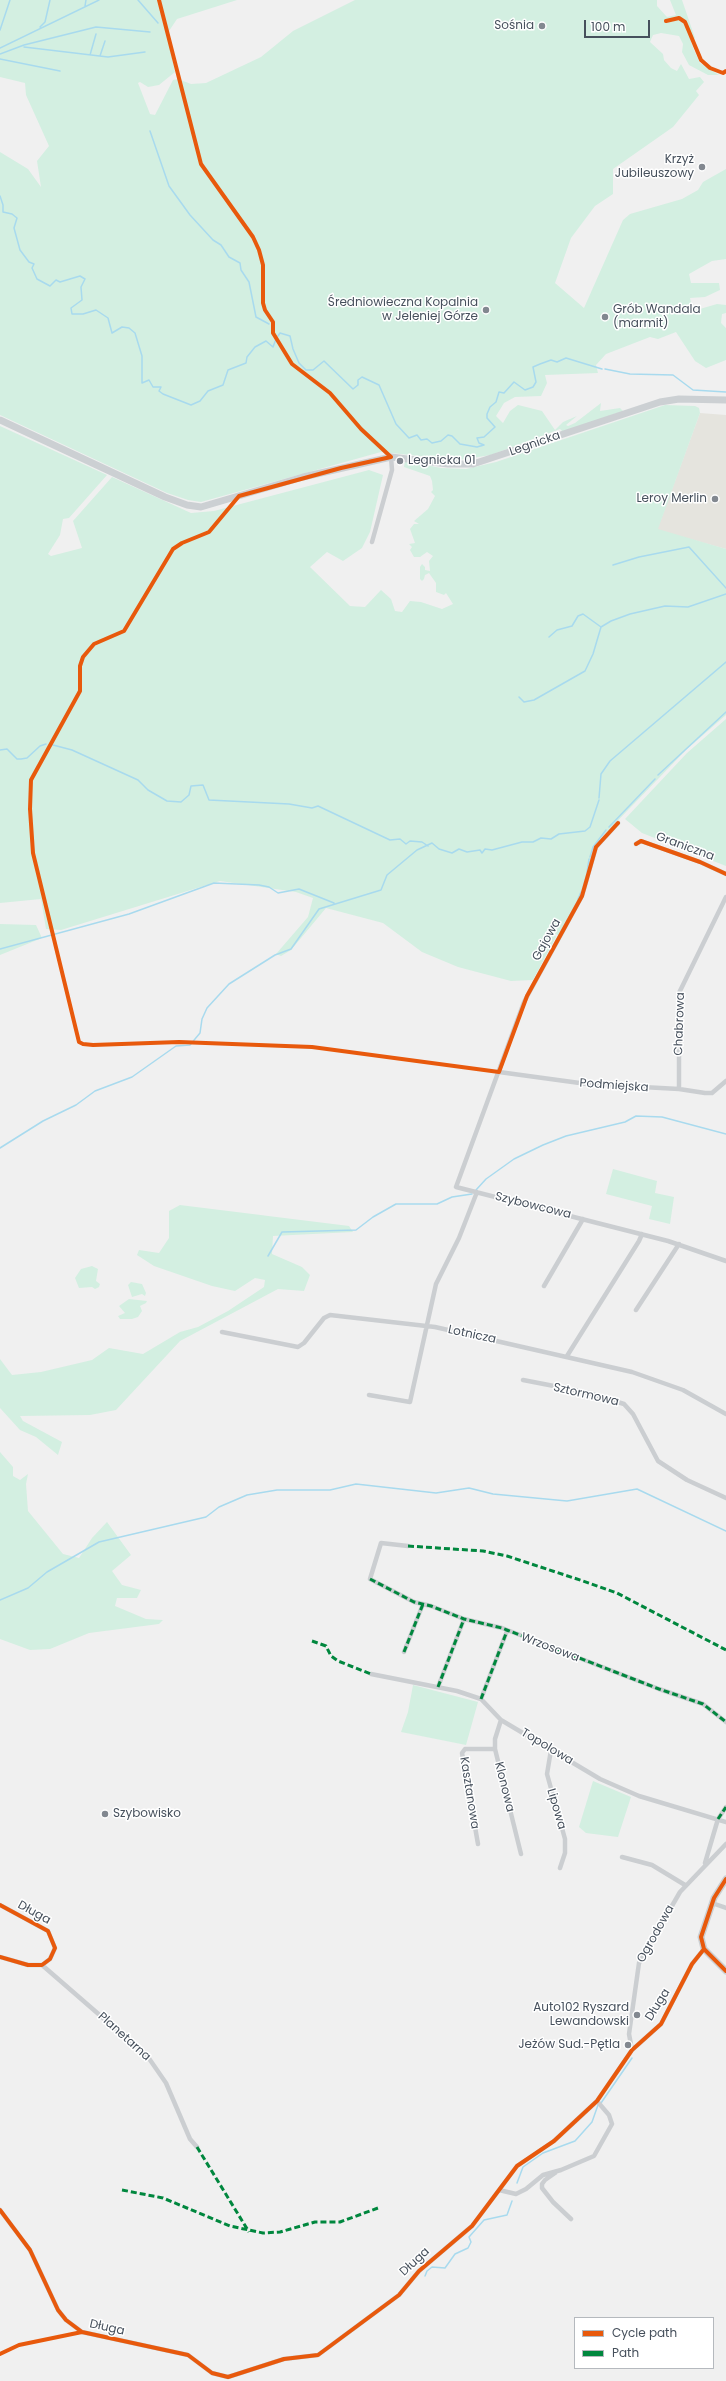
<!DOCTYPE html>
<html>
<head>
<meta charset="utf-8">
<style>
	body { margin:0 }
	#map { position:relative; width:726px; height:2381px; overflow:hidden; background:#f0f0f0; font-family:Poppins,sans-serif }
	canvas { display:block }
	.legend { position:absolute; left:574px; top:2317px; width:140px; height:52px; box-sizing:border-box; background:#fff; border:1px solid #b5b9be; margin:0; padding:5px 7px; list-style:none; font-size:12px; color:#46505c }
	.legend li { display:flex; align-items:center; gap:8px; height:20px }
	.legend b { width:20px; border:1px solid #b5b9be }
	.scale { position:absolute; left:584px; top:20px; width:66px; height:18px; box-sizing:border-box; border:2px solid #46505c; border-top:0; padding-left:5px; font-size:12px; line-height:14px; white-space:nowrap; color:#46505c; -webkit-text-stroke:3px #fff; paint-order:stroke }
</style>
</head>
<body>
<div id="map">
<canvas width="726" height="2381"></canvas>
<ul class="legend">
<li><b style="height:5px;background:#e8590c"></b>Cycle path</li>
<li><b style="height:5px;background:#00873e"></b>Path</li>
</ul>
<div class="scale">100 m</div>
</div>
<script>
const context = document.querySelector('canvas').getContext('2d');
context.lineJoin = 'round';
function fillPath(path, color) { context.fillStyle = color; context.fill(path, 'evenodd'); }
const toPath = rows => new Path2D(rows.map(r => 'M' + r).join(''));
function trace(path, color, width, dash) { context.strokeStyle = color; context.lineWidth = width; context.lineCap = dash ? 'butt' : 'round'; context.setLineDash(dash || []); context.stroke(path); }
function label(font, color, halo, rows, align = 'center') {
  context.font = font + ' Poppins,sans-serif'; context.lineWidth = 3; context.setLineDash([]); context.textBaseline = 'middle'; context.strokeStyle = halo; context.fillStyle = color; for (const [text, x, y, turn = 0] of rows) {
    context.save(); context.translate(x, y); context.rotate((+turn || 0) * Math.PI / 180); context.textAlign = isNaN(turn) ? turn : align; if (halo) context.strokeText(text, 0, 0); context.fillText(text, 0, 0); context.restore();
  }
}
fillPath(toPath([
	[700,413,726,415,726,549,657,530]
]), '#e5e4de');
fillPath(toPath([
	[0,0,237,0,177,19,167,34,175,72,159,85,148,87,140,82,138,83,150,114,155,115,173,80,178,79,191,84,206,83,261,57,293,31,355,0,657,0,657,6,667,17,676,15,670,0,682,0,695,38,691,42,694,50,700,63,719,75,708,75,689,65,682,52,683,44,679,36,661,33,653,35,650,42,663,54,664,60,671,68,677,71,681,64,689,79,700,77,704,82,696,91,699,95,673,127,613,169,613,194,595,206,571,238,555,283,584,308,623,220,630,214,682,199,698,190,703,182,726,169,726,259,712,261,689,274,691,283,719,283,720,290,705,297,690,298,693,311,717,304,726,305,726,313,722,314,721,323,726,328,726,360,706,368,695,361,676,332,658,339,650,337,606,354,596,365,598,373,545,375,547,383,541,396,515,397,504,403,496,416,503,423,510,411,518,405,542,411,555,430,563,422,577,416,566,425,568,426,575,423,601,403,600,411,620,408,623,411,563,432,560,429,491,455,459,460,381,452,201,502,188,500,167,493,0,415,0,152,28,169,41,187,37,161,49,146,26,95,25,83,0,77],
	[665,405,695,406,699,408,700,413,658,529,726,549,726,715,686,750,600,839,578,902,559,936,554,933,556,937,533,980,511,981,458,967,422,952,383,923,326,908,291,950,281,956,276,954,308,917,313,898,296,892,220,881,61,930,46,929,41,899,0,903,0,426,107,475,69,518,63,519,60,535,48,554,51,556,82,548,73,521,112,477,191,513,214,511,369,470,383,475,370,532,362,548,343,561,327,552,310,567,350,606,365,607,381,590,391,599,395,611,402,612,410,601,421,602,442,609,453,604,446,593,444,595,436,592,436,583,429,573,425,575,424,579,422,581,420,579,420,567,422,564,425,567,425,570,430,571,429,561,433,556,427,552,420,557,414,557,410,550,412,547,409,544,415,543,410,529,414,524,419,524,414,521,428,509,435,496,431,492,433,490,432,481,430,476,404,467,405,461,441,468,466,469,496,462],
	[726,719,726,866,642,833,625,819,687,753],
	[0,924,36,925,42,938,0,955],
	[613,1169,657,1181,655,1193,674,1197,670,1224,649,1219,652,1206,606,1194],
	[180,1205,349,1226,353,1232,273,1236,272,1254,302,1267,310,1275,304,1291,278,1289,180,1341,116,1410,90,1415,20,1416,23,1421,62,1442,58,1455,36,1437,20,1430,0,1408,0,1359,12,1375,41,1372,92,1360,109,1348,143,1354,180,1332,198,1327,228,1311,264,1287,265,1280,255,1278,235,1291,212,1286,154,1266,137,1255,139,1250,159,1253,169,1238,169,1211],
	[92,1266,98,1269,96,1281,100,1284,99,1287,95,1289,92,1287,79,1288,75,1278,81,1269],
	[131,1282,142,1284,146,1293,145,1296,142,1294,132,1297,128,1285],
	[129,1299,147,1301,146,1303,140,1306,142,1311,138,1317,132,1319,120,1319,118,1316,125,1313,119,1306],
	[0,1452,13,1467,13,1476,20,1480,28,1474,26,1484,28,1511,63,1554,79,1558,92,1538,107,1522,131,1555,112,1571,122,1585,141,1590,137,1598,117,1598,115,1606,146,1619,163,1620,159,1624,89,1633,50,1649,30,1650,0,1639],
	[413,1685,478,1702,466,1745,401,1732,408,1712],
	[593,1781,631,1797,618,1837,586,1833,579,1827]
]), '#d3efe1');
trace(toPath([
	[138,0,158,23],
	[85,6,86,0],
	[40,27,45,22,50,0],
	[0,30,10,0],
	[24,47,108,57,145,52],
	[0,48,99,0],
	[0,54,24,45,96,27,150,32],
	[90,55,96,34],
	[100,56,105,41],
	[0,59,60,71],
	[150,131,169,186,190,215,213,240,221,245,229,257,240,263,241,270,249,282,256,317,269,324],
	[0,196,3,205,3,212,12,214,17,218,14,228,20,250,29,262,34,264,32,268,37,279,50,286,56,280,60,282,80,276,85,279,81,287,82,300,71,308,72,314,83,314,96,310,108,318,112,333,122,327,129,328,135,333,142,356,142,383,149,380,153,387,161,387,159,391,163,394,191,405,200,401,208,391,223,385,228,370,246,363,247,357,255,347,266,341,273,347,276,339],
	[278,336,280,333,290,336,293,349,299,363,306,370,313,370,324,361,353,389,358,385,358,380,362,377,379,385,396,424,409,438,417,435,421,440,427,439,432,443,441,441,448,435,452,436,460,444,477,447,484,445,479,443,477,438,484,437,495,427,487,418,487,414,490,407,496,402,499,392,504,393,514,382,525,390,533,387,536,382,533,367,540,364,551,360,557,362,566,358,602,369],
	[605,369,630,374,673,375,693,390,726,392],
	[613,565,639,557,689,547,726,588],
	[549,637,557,630,572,626,578,616,583,614,601,627],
	[519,697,524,702,534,700,585,671,593,654,601,627,611,621,630,614,665,606,688,607,726,594],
	[53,745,72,750,138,780,148,790,167,801,181,802,189,795,191,786,203,785,209,800,289,804,312,808,318,806,390,840,400,839,406,844,410,841,422,842,428,846],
	[0,750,7,749,17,759,21,759,27,758,40,746,46,744],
	[658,775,726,712],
	[599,798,601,774,610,761,726,662],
	[609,827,655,779],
	[590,857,593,847,606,830],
	[587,872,589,859],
	[578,899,581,892],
	[0,949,129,914,214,883,259,885,269,887,278,893,299,889,334,903],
	[0,1148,43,1121,76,1105,95,1091,132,1077,176,1046,190,1045,200,1033,202,1019,207,1008,229,984,275,955,291,949,319,909,381,890,387,875,417,850,432,843,439,849,452,853,459,849,467,852,480,850,482,853,485,849,492,850,522,842,533,842,541,838,551,839,559,834,585,831,590,827,599,800],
	[476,1190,486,1179,514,1159,543,1145,566,1136,625,1122,636,1116,662,1117,726,1134],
	[268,1256,282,1232,356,1230,373,1217,396,1204,437,1204,452,1197,472,1194],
	[0,1600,28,1588,47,1572,99,1542,206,1517,219,1507,247,1495,277,1490,330,1490,356,1484,436,1493,469,1488,493,1494,567,1501,637,1489,726,1531],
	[601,2103,632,2058],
	[517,2183,523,2167,543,2153,575,2141,592,2122,598,2105],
	[425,2276,427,2271,432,2267,445,2268,455,2254,468,2248,471,2242,469,2237,484,2220,507,2215,512,2201]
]), '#a8daee', 1.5);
trace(toPath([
	[372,542,392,470,391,457],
	[618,823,596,847,582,896,524,1002,456,1187,668,1241,726,1261],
	[636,844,641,841,700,862,726,874],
	[499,1072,587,1084,679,1089,705,1093,712,1093,726,1081],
	[679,1089,679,993,726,897],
	[544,1286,583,1219],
	[636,1310,679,1244],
	[222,1332,298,1347,304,1343,324,1318,330,1315,435,1327,632,1372,683,1390,726,1414],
	[567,1356,639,1241,642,1234],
	[523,1380,585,1392,624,1404,633,1414,658,1461,687,1480,726,1498],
	[369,1395,410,1402,436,1284,459,1238,477,1192],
	[408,1546,381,1543,370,1579,414,1602,431,1606,464,1619,502,1628,659,1689,703,1704,726,1722],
	[404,1652,423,1604],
	[371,1674,457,1691,481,1699,501,1720,600,1779,639,1796,726,1822],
	[438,1687,464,1619],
	[481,1699,507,1631],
	[501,1720,495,1739,495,1749,521,1854],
	[551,1750,547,1774,565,1839,565,1853,560,1868],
	[478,1844,462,1753,465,1749,495,1749],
	[622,1857,652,1865,685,1885],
	[705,1863,718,1819,726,1807],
	[712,1903,726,1908],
	[0,1905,48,1931,55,1948,50,1959,42,1965,28,1965,0,1957],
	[42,1965,148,2057,166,2083,190,2139,197,2147],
	[632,2050,629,2034,639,1963,680,1892,726,1844],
	[555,2173,545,2180,542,2184,542,2188,553,2202,571,2219],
	[499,2190,516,2194,526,2189,543,2175,561,2170,594,2156,612,2124,609,2115,597,2101],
	[0,2210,30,2250,58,2310,66,2320,82,2332,188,2355,212,2373,228,2377,284,2359,318,2355,399,2295,419,2271,472,2226,517,2166,554,2141,597,2101,632,2050,661,2024,692,1964,704,1949]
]), '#cbced1', 4.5);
trace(toPath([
	[0,420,165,497,187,505,201,507,303,477,391,457,448,464,473,464,660,402,679,399,726,400],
	[726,1879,714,1898,701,1937,704,1949,726,1971]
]), '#ccd0d3', 7);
trace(toPath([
	[408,1546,483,1551,507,1556,583,1581,617,1593,726,1650],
	[370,1579,414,1602,431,1606,464,1619,502,1628,659,1689,703,1704,726,1722],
	[312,1641,326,1646,331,1656,338,1661,371,1674],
	[404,1652,423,1604],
	[438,1687,464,1619],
	[481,1699,507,1631],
	[718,1819,726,1807],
	[197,2147,249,2232],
	[122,2190,163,2198,230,2226,263,2233,280,2232,315,2222,340,2222,378,2208]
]), '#00873e', 3, [6, 3]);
trace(toPath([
	[159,0,201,164,253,237,259,250,263,265,263,303,265,310,273,322,273,333,292,364,330,393,361,429,391,457],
	[666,21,679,18,685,22,701,60,710,68,723,73,726,71],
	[391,457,341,468,239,496,209,532,182,543,173,549,124,631,94,644,83,657,80,666,80,691,31,780,30,809,33,853,79,1042,83,1044,93,1045,179,1042,312,1047,499,1072,527,996,582,896,596,847,618,823],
	[636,844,641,841,700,862,726,874],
	[726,1879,714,1898,701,1937,704,1949,726,1971],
	[0,1905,48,1931,55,1948,50,1959,42,1965,28,1965,0,1957],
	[0,2210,30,2250,58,2310,66,2320,82,2332,188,2355,212,2373,228,2377,284,2359,318,2355,399,2295,419,2271,472,2226,517,2166,554,2141,597,2101,632,2050,661,2024,692,1964,704,1949],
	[0,2354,19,2345,82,2332]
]), '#e8590c', 4);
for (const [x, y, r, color] of [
	[542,26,4,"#828890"],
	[702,167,4,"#828890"],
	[486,310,4,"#828890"],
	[605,317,4,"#828890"],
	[400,461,4,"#828890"],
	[715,499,4,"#828890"],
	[105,1814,4,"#828890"],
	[637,2015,4,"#828890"],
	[628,2045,4,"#828890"]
]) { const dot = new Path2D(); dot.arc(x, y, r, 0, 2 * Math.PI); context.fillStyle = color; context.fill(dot); trace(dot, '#fff', 1.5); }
label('12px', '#46505c', '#fff', [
	["Sośnia",534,26],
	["Krzyż",694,160],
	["Jubileuszowy",694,174],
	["Średniowieczna Kopalnia",478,303],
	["w Jeleniej Górze",478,317],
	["Grób Wandala",613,310,"left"],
	["(marmit)",613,324,"left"],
	["Legnicka 01",408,461,"left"],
	["Leroy Merlin",707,499],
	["Szybowisko",113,1814,"left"],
	["Auto102 Ryszard",629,2008],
	["Lewandowski",629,2022],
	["Jeżów Sud.-Pętla",620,2045]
], 'right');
label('12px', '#46505c', '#fff', [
	["Legnicka",535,444,-19],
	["Graniczna",685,847,20],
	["Gajowa",547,940,-61],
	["Chabrowa",680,1024,-88],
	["Podmiejska",614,1086,4],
	["Szybowcowa",533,1206,14],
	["Lotnicza",472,1335,12],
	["Sztormowa",586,1395,13],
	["Wrzosowa",550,1648,21],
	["Topolowa",547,1747,31],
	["Klonowa",504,1787,76],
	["Kasztanowa",469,1793,81],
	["Lipowa",556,1809,74],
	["Długa",34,1913,29],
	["Ogrodowa",656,1934,-61],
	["Długa",658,2005,-58],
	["Planetarna",124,2037,42],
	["Długa",415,2262,-43],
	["Długa",107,2328,13]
]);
</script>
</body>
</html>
